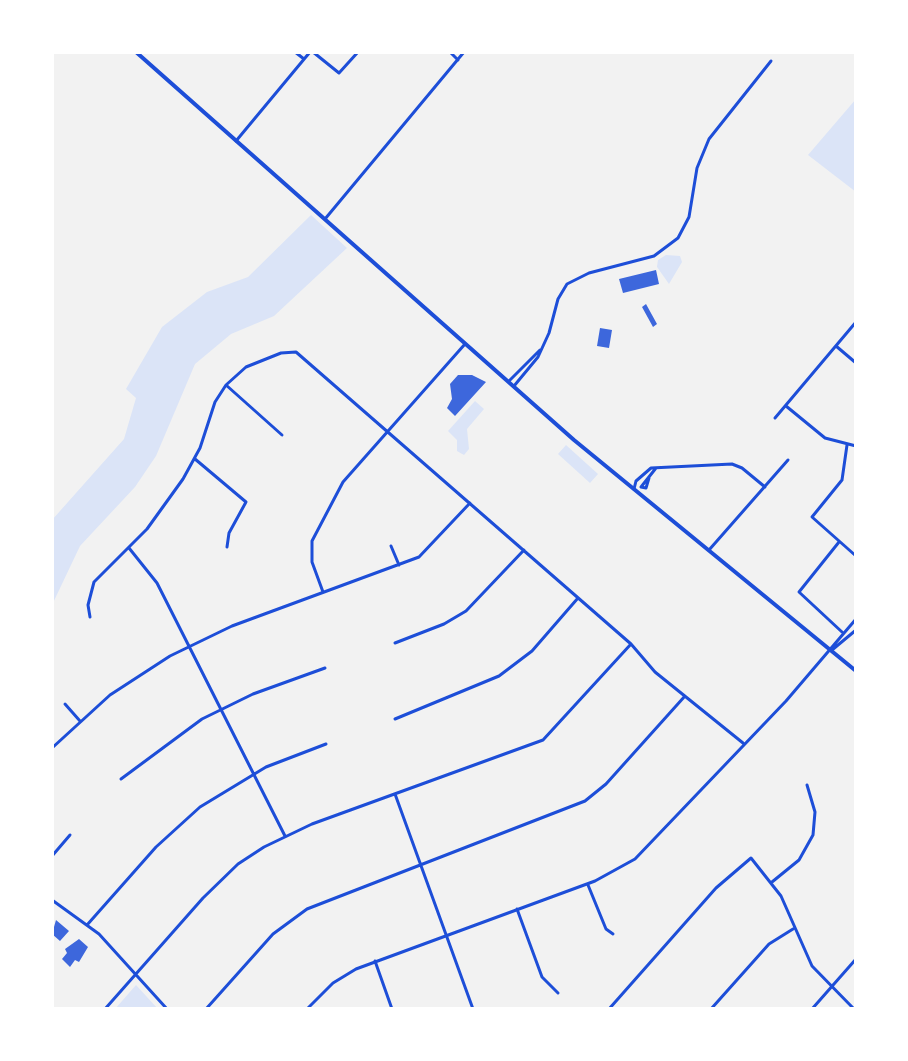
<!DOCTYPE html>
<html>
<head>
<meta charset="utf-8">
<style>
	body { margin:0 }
	#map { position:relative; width:908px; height:1061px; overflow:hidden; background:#f2f2f2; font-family:"Work Sans",sans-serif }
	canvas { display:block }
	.frame { position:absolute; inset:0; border:54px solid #fff; pointer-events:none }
</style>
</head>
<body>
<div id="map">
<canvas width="908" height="1061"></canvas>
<div class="frame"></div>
</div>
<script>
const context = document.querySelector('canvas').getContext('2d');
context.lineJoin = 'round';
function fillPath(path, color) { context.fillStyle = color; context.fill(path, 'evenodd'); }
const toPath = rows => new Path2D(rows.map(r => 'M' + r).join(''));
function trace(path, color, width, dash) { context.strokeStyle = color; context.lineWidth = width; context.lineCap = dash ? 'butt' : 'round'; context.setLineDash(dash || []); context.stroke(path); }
fillPath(toPath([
	[856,99,856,192,808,155],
	[311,215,347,248,274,316,231,334,195,364,156,456,135,487,80,546,52,605,52,520,124,439,136,398,126,389,162,327,207,292,248,277],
	[666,255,680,256,682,262,669,284,657,267,658,260],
	[475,401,484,409,467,429,469,449,464,455,457,451,457,440,448,431],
	[566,445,598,474,590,483,558,454],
	[136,985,158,1009,115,1009]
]), '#dbe4f7');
fillPath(toPath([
	[656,270,659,284,623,293,619,279],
	[646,304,657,324,653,327,642,307],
	[600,328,612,330,609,348,597,346],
	[458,375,472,375,486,382,455,416,447,408,452,399,450,384],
	[56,920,69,931,60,941,52,934],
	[79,939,88,947,79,962,75,960,70,967,62,959,67,953,65,949]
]), '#3d67dc');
trace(toPath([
	[295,52,304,59],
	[313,52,339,73,358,52],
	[450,52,458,60],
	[236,141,310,52],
	[325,219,464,52],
	[836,346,856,363],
	[509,381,540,350],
	[226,385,282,435],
	[514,386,538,357,549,333,558,299,567,284,589,273,654,256,678,238,689,217,697,168,709,139,771,61],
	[786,406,825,438,856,446],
	[775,418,856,322],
	[847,445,842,480,812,517,856,556],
	[195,459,246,502,229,533,227,547],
	[641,487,656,468],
	[641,487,646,488,649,478],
	[634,489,636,481,651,468,732,464,742,468,765,487],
	[839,542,799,592,842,632],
	[391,546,399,565],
	[129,548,157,583,285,836],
	[709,550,788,460],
	[323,592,312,562,312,541,343,482,465,344],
	[90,617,88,605,94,582,147,529,183,479,200,448,215,402,226,385,246,367,281,353,296,352,631,644,655,672,743,743],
	[395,643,444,624,466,611,524,550],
	[832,650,856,630],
	[65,704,80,721],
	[395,719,499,676,532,651,578,598],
	[52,748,110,695,170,656,232,626,419,557,470,503],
	[121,779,202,719,253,694,325,668],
	[395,794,473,1009],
	[52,856,70,835],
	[772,882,799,860,813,835,815,812,807,785],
	[588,885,606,929,613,934],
	[52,900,99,934,167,1009],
	[517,909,542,977,558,993],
	[87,925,156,847,200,807,266,767,326,744],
	[375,961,392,1009],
	[105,1009,203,898,238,864,264,847,312,824,543,740,631,644],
	[206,1009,273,934,307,909,585,801,606,784,685,696],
	[307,1009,333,983,356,969,595,881,635,859,786,701,856,619],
	[609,1009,716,888,751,858,781,896,812,966,854,1009],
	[711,1009,769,944,793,929],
	[812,1009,856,959]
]), '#1d4ed8', 3);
trace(toPath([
	[136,52,574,440,856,671]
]), '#1d4ed8', 4);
</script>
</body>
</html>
